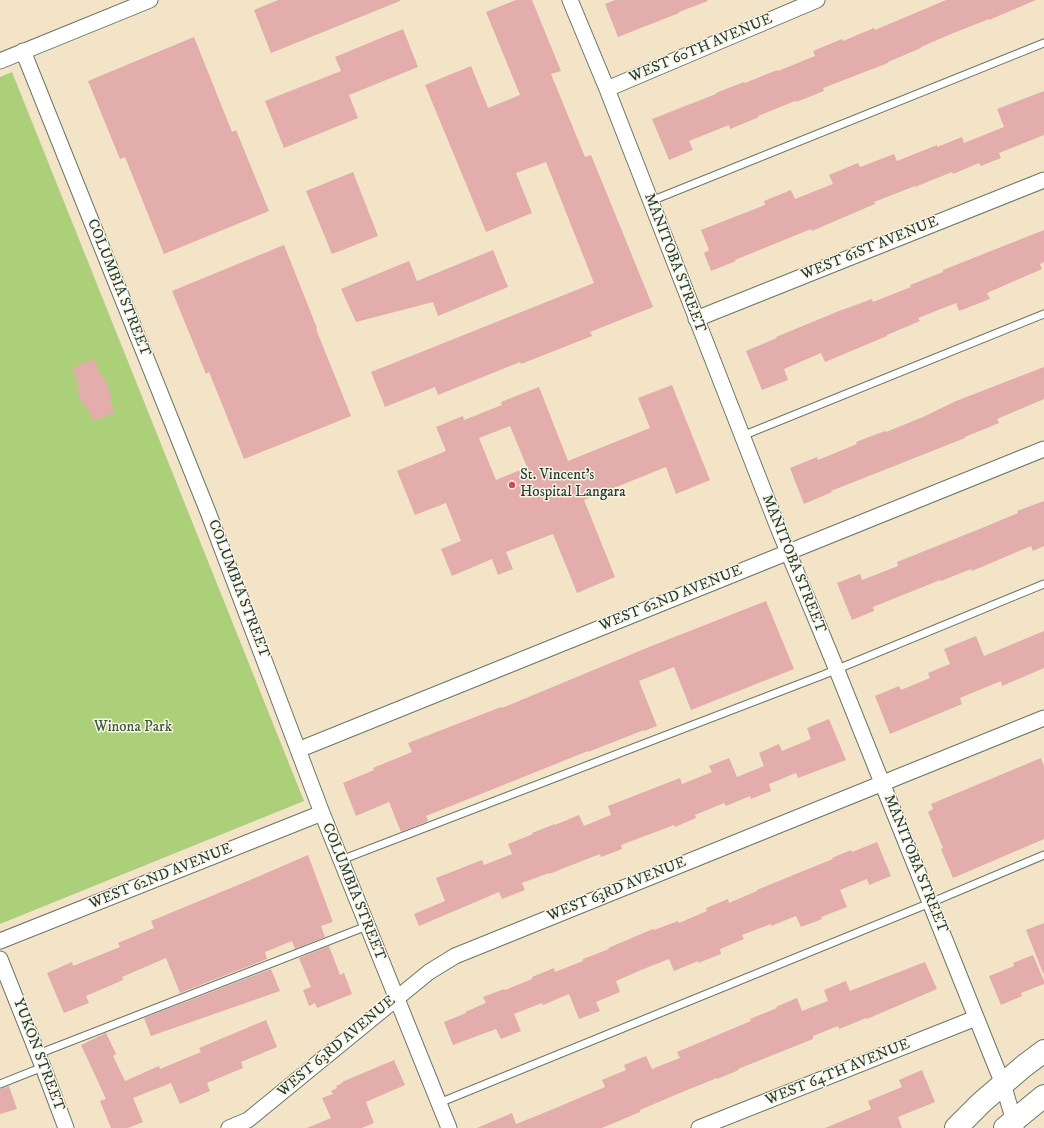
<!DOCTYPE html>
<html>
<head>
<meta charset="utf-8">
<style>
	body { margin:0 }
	canvas { display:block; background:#f3e4c8 }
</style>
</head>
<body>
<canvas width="1044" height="1128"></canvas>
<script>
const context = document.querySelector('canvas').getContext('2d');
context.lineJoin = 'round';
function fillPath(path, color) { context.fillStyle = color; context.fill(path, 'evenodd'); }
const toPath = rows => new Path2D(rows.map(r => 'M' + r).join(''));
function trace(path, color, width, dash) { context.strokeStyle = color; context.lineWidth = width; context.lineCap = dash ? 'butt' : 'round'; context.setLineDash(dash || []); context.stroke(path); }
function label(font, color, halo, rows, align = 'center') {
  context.font = font + ' "IM FELL DW Pica",serif'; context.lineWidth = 3; context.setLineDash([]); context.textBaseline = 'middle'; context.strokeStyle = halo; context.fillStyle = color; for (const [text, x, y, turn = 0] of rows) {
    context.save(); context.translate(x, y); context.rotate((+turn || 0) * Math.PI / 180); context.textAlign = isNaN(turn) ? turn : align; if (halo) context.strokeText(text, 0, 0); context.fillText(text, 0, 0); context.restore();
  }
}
fillPath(toPath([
	[12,72,304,801,0,924,0,77]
]), '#acd07a');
fillPath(toPath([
	[278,0,400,0,400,1,271,53,254,10],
	[516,0,532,0,561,71,551,74,585,157,591,155,653,307,590,332,592,336,521,364,520,362,438,395,435,387,385,407,371,372,594,283,546,162,516,173,532,213,486,232,425,85,471,66,488,108,520,95,486,12],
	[615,0,707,0,708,1,679,12,679,13,618,37,605,4],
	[946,0,1036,0,989,20,989,19,951,34,921,47,921,48,888,62,888,63,823,88,824,91,796,102,795,101,758,116,759,117,730,129,729,125,689,141,693,150,669,160,652,119,716,94,716,93,744,82,745,83,777,70,778,71,815,56,813,51,842,39,843,41,874,28,875,30],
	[403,29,418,67,349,95,358,118,284,148,265,101,341,71,335,57],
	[194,37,232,132,236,130,269,211,164,254,125,157,120,159,88,81],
	[1044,91,1044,135,999,153,1001,158,981,166,979,163,953,174,952,172,915,187,915,186,874,202,875,204,842,218,812,231,811,229,735,260,736,261,711,271,704,253,709,250,701,230,765,205,764,201,791,190,795,199,833,184,829,175,858,163,860,167,894,154,897,161,937,145,937,147,962,137,964,143,1004,127,997,109],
	[353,172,378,236,332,254,306,191],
	[1044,230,1044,262,1040,264,1042,269,987,293,990,299,959,311,956,303,918,318,920,321,887,335,887,336,825,362,821,353,784,369,788,380,762,390,746,351,777,338,776,337,839,311,872,299,873,302,911,287,910,285,943,272,943,270],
	[284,245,317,328,316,329,351,416,244,459,209,372,206,374,172,291],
	[493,250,508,287,438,316,433,302,356,322,341,289,409,261,417,281],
	[94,359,102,378,104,377,112,397,109,398,115,412,93,421,87,406,84,407,76,388,79,387,72,368],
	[1044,367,1044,399,997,419,999,423,965,437,965,438,831,491,832,492,804,504,790,468,817,457,818,460,857,444,856,442,885,431,886,432,923,417,956,401],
	[672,385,710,480,676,494,666,467,584,500,615,577,577,593,553,534,506,552,513,569,498,575,492,559,452,576,441,549,461,541,446,503,415,515,397,471,446,451,436,427,463,416,464,420,502,405,501,402,539,387,568,461,650,428,638,398],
	[510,426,527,467,496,480,479,438],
	[1044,501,1044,546,1033,551,1031,546,972,571,971,569,941,581,940,580,873,607,874,611,852,620,837,583,860,574,862,580,898,566,897,562,987,526,1018,513,1017,511],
	[766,601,794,669,691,710,674,667,639,681,657,726,644,731,644,730,588,752,588,751,426,816,428,821,401,832,389,802,356,816,343,783,374,770,373,768,412,752,408,743,501,707,502,708,649,647],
	[1044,631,1044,668,1002,686,1001,681,960,698,962,704,890,734,875,696,899,686,901,690,930,678,928,673,950,664,944,649,976,636,984,656],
	[829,719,846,760,798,778,796,773,769,784,771,791,751,799,750,796,726,806,724,803,695,815,696,818,675,827,674,825,621,845,622,849,601,857,600,854,549,874,549,873,522,883,525,890,502,899,499,892,419,926,414,914,445,901,436,878,482,860,484,865,512,854,508,844,533,834,532,833,555,824,555,825,579,815,584,826,611,815,608,806,680,778,682,784,712,772,709,766,729,758,737,777,764,766,759,753,779,744,782,751,811,739,807,728],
	[1041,758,1044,767,1044,839,953,878,941,849,943,848,928,812,933,809,931,804],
	[877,842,891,876,869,885,867,879,840,890,847,907,821,917,822,919,801,927,796,916,771,926,771,924,742,935,744,939,720,949,721,954,698,963,698,961,674,971,669,959,641,970,616,981,620,992,596,1002,600,1011,579,1019,569,994,543,1005,542,1003,514,1014,521,1031,501,1039,496,1029,453,1045,444,1022,466,1013,465,1012,486,1003,483,997,504,989,505,990,532,979,532,977,554,968,555,972,583,961,583,959,609,949,608,948,653,929,654,930,678,921,679,923,707,911,706,908,728,899,729,903,757,891,757,890,781,880,833,859,832,858,851,850,852,852],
	[308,855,333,922,321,926,325,937,295,949,292,941,265,952,267,959,180,993,166,958,122,977,123,980,86,996,89,1003,64,1013,47,973,72,962,73,966,120,947,118,943,154,928,151,921,255,878],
	[1044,923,1044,973,1043,973,1026,930],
	[329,946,340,975,344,973,352,994,317,1008,315,1003,309,1006,303,990,311,987,299,958],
	[1033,955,1044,981,1044,984,1021,993,1022,996,1001,1005,989,976,1014,966,1013,963],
	[925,962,937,989,867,1019,866,1018,839,1029,838,1026,813,1036,813,1039,738,1069,739,1070,717,1079,717,1078,687,1090,640,1110,640,1112,602,1128,477,1128,512,1113,516,1124,551,1110,605,1087,602,1080,626,1070,624,1065,646,1056,652,1069,680,1058,677,1052,751,1021,750,1019,777,1008,776,1007,797,998,802,1011,828,1001,824,990,846,981,850,991],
	[271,969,280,991,151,1036,144,1018],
	[266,1020,277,1047,241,1062,243,1068,207,1083,210,1091,180,1104,171,1083,133,1098,143,1122,128,1128,111,1128,100,1101,106,1099,81,1045,106,1033,116,1054,113,1056,125,1081,159,1066,160,1069,201,1052,199,1048],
	[394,1060,405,1085,366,1102,374,1123,362,1128,307,1128,331,1118,322,1098,333,1094,331,1091,337,1088,336,1086,342,1083,342,1082],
	[922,1070,935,1102,898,1117,902,1128,825,1128,871,1109,868,1101,902,1087,899,1080],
	[9,1086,17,1109,0,1114,0,1089]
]), '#e2adab');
const service = toPath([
	[651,201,1044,43],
	[742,436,1044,314],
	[341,860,823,675,1044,584],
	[38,1054,367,926],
	[0,1084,43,1067],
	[439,1103,930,903,1044,855]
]);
const minor = toPath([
	[570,0,607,89,779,530,836,668,992,1057,1003,1084,1016,1128],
	[23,51,208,512,322,813,449,1128],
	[0,61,150,0],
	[607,89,817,0],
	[696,319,1044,180],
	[298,750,1044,449],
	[0,941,322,813],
	[0,959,43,1067,66,1128],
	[229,1128,248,1120,429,972,455,956,1044,718],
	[699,1128,976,1018]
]);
const primary = toPath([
	[956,1128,982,1102,1024,1066,1044,1051],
	[1005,1128,1044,1096]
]);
trace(service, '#697768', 9);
trace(minor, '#697768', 17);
trace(primary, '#697768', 24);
trace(service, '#fff', 7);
trace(minor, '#fff', 15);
trace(primary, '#fff', 22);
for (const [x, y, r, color] of [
	[512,485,4,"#d1495b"]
]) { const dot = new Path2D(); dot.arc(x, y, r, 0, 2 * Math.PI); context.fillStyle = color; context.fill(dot); trace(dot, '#fcf5e5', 1.5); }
label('15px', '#1f3d34', '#fcf5e5', [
	["WEST 60TH AVENUE",701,49,-23],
	["WEST 61ST AVENUE",870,249,-22],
	["MANITOBA STREET",674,263,69],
	["COLUMBIA STREET",118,288,68],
	["MANITOBA STREET",793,564,68],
	["COLUMBIA STREET",238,589,69],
	["WEST 62ND AVENUE",671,599,-22],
	["MANITOBA STREET",915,864,68],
	["WEST 62ND AVENUE",161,877,-22],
	["WEST 63RD AVENUE",617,890,-22],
	["COLUMBIA STREET",353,892,68],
	["WEST 63RD AVENUE",337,1047,-40],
	["YUKON STREET",38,1055,69],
	["WEST 64TH AVENUE",838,1073,-22]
]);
label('15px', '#1f3d34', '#fcf5e5', [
	["St. Vincent's",520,476],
	["Hospital Langara",520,493]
], 'left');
label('15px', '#3b5a42', '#fcf5e5', [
	["Winona Park",133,728]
]);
</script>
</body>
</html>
